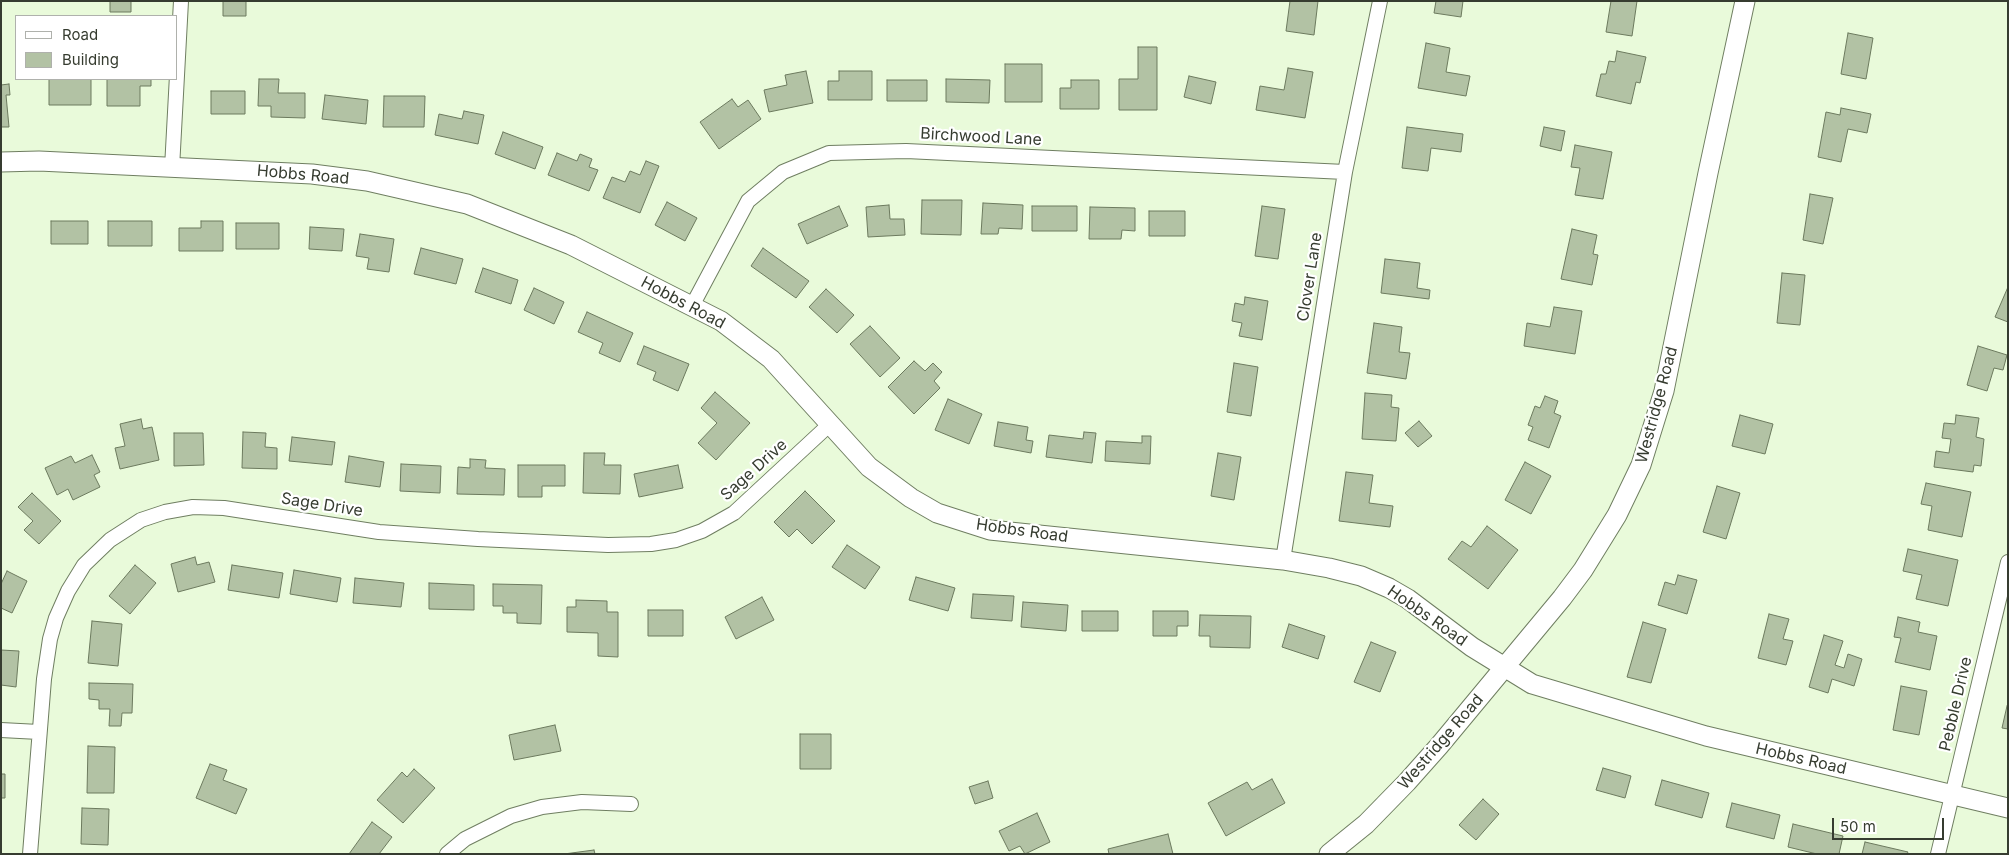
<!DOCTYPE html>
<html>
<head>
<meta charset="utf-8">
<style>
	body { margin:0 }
	#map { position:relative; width:2009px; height:855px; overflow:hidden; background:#e9fada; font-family:Inter,sans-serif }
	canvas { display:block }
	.frame { position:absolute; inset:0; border:2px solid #363c30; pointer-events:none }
	.legend { position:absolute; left:15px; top:15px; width:162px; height:65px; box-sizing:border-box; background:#fff; border:1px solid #afb1ac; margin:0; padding:6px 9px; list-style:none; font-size:15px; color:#363c30 }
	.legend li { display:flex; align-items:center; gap:10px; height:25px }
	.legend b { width:25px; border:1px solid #afb1ac }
	.scale { position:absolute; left:1832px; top:818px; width:112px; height:22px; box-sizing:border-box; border:2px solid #363c30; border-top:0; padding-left:6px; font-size:15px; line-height:18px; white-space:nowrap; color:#363c30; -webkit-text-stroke:4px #fff; paint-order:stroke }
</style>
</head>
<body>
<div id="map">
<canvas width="2009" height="855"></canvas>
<div class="frame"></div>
<ul class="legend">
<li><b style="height:6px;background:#fff"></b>Road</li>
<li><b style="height:14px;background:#b2c2a4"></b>Building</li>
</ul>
<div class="scale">50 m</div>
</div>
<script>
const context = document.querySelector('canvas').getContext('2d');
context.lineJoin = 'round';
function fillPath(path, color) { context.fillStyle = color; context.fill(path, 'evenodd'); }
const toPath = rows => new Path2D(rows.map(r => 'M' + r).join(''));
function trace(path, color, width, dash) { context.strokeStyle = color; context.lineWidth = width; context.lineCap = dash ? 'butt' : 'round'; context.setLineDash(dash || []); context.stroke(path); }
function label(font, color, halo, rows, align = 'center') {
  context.font = font + ' Inter,sans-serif'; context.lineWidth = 4.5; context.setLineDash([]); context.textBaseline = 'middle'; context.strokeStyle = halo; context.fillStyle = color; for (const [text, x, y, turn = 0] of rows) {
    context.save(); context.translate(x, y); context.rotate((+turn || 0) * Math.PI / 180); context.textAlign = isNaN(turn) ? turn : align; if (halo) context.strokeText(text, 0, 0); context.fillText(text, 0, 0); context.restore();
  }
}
const building = toPath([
	[110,1,131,1,131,12,110,12,110,1],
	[223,1,246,1,246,16,223,16,223,1],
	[1290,1,1318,1,1314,35,1286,31,1290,1],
	[1436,1,1463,1,1461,17,1434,13,1436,1],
	[1611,1,1637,1,1632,36,1606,32,1611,1],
	[1848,33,1873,38,1866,79,1841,74,1848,33],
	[1426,43,1450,48,1446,72,1470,76,1466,96,1418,88,1426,43],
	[1138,47,1157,47,1157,110,1119,110,1119,79,1138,79,1138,47],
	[1617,51,1646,57,1640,83,1636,82,1631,104,1596,96,1601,74,1606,74,1609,61,1615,62,1617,51],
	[1005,64,1042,64,1042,102,1005,102,1005,64],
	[1288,68,1313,72,1305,118,1256,110,1260,86,1284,90,1288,68],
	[806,71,813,103,769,112,764,90,787,85,785,75,806,71],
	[839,71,872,71,872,100,828,100,828,81,839,81,839,71],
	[1189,76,1216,82,1211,104,1184,97,1189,76],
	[49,79,91,79,91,105,49,105,49,79],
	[107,79,151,79,151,86,140,86,140,106,107,106,107,79],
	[259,79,279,79,278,93,305,93,305,118,271,117,271,106,258,106,259,79],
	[946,79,990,80,989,103,946,102,946,79],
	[887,80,927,80,927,101,887,101,887,80],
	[1071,80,1099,80,1099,109,1060,109,1060,88,1071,88,1071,80],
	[9,84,10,95,6,95,9,127,1,127,1,85,9,84],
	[211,91,245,91,245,114,211,114,211,91],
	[325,95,368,100,366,124,322,119,325,95],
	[384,96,425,96,424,127,383,127,384,96],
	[732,99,738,107,748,100,761,119,719,149,700,122,732,99],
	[1841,108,1871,114,1867,133,1848,129,1841,162,1818,157,1826,112,1840,115,1841,108],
	[464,111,484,115,478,144,435,135,439,114,462,119,464,111],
	[1407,127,1463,134,1461,152,1431,148,1428,171,1402,168,1407,127],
	[1544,127,1565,131,1561,151,1540,146,1544,127],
	[503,132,543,147,535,169,495,154,503,132],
	[1575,145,1612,152,1603,199,1575,195,1580,168,1571,167,1575,145],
	[557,153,577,161,580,154,592,159,589,167,598,170,589,191,548,175,557,153],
	[646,161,659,166,640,213,603,198,612,177,625,182,630,171,640,175,646,161],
	[1810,194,1833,198,1823,244,1803,240,1810,194],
	[922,200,962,200,961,235,921,234,922,200],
	[667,202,697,218,685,241,655,225,667,202],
	[983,203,1023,205,1022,229,999,228,998,234,981,234,983,203],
	[889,205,890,219,904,219,905,235,868,237,866,207,889,205],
	[839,206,848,226,807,244,798,224,839,206],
	[1032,206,1077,206,1077,231,1032,231,1032,206],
	[1262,206,1285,209,1278,259,1255,256,1262,206],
	[1090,207,1135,208,1135,231,1122,230,1121,239,1089,239,1090,207],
	[1149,211,1185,211,1185,236,1149,236,1149,211],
	[51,221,88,221,88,244,51,244,51,221],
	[108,221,152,221,152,246,108,246,108,221],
	[201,221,223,221,223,251,179,251,179,228,201,228,201,221],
	[236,223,279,223,279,249,236,249,236,223],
	[310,227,344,229,342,251,309,249,310,227],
	[1572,229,1597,235,1593,254,1598,255,1592,285,1561,279,1572,229],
	[360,234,394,239,389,272,367,269,369,258,356,256,360,234],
	[421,248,463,259,456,284,414,274,421,248],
	[763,248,809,281,796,298,751,266,763,248],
	[1385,259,1420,263,1417,288,1430,290,1429,299,1381,293,1385,259],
	[483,268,518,280,511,304,475,292,483,268],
	[1782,273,1805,275,1800,325,1777,323,1782,273],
	[2008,287,2008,322,1995,317,2008,287],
	[534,288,564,302,554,324,524,310,534,288],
	[826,289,854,315,837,333,809,307,826,289],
	[1245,297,1268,301,1262,340,1239,336,1242,323,1232,321,1235,303,1244,305,1245,297],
	[1554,307,1582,311,1575,354,1524,346,1527,323,1550,327,1554,307],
	[587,312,633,333,620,362,599,353,603,343,578,332,587,312],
	[1374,323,1402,327,1399,352,1410,353,1406,379,1367,373,1374,323],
	[870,326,900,358,880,377,850,344,870,326],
	[644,346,689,364,678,391,653,380,656,372,637,364,644,346],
	[1978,346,2007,355,2003,370,1994,368,1987,391,1967,385,1978,346],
	[914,361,925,371,933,363,942,372,934,381,940,388,914,414,888,387,914,361],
	[1234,363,1258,367,1251,416,1227,412,1234,363],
	[715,392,750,423,716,460,698,443,717,423,701,408,715,392],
	[1365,393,1392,395,1391,407,1399,408,1396,441,1362,439,1365,393],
	[1545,396,1558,401,1554,413,1561,416,1549,448,1528,440,1533,427,1528,425,1535,406,1540,408,1545,396],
	[948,399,982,414,969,444,935,430,948,399],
	[1740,415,1773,424,1765,454,1732,446,1740,415],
	[1956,415,1979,418,1976,437,1984,439,1981,466,1974,465,1973,472,1934,467,1936,451,1949,453,1951,439,1942,438,1944,423,1955,424,1956,415],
	[141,419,143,429,152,427,159,460,120,469,115,448,125,446,120,424,141,419],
	[1419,421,1432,436,1418,447,1405,433,1419,421],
	[998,422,1028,427,1026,440,1033,441,1031,453,994,446,998,422],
	[243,432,266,433,265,447,277,448,277,469,242,468,243,432],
	[1084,432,1096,433,1092,463,1046,457,1049,435,1083,439,1084,432],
	[174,433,203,433,204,465,174,466,174,433],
	[1142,436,1151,436,1150,464,1105,461,1106,441,1142,443,1142,436],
	[292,437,335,442,332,465,289,461,292,437],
	[584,453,605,453,604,465,621,465,620,494,583,493,584,453],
	[1218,453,1241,457,1234,500,1211,496,1218,453],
	[92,455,100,472,94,475,100,487,73,500,68,489,57,495,45,468,71,456,75,463,92,455],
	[349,456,384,462,380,487,345,482,349,456],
	[470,459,486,460,485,468,505,469,504,495,457,494,458,467,470,468,470,459],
	[1525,462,1551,476,1531,514,1505,500,1525,462],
	[401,464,441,466,440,493,400,491,401,464],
	[518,465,565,465,565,486,542,486,542,497,518,497,518,465],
	[678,465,683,488,639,497,634,474,678,465],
	[1346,472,1373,475,1369,503,1393,506,1390,527,1339,521,1346,472],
	[1926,483,1971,492,1962,537,1928,530,1932,506,1921,504,1926,483],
	[1717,486,1740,493,1726,539,1703,532,1717,486],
	[805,491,835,521,812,544,797,529,789,537,774,522,805,491],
	[32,493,61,521,39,544,24,530,33,521,18,507,32,493],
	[1487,526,1518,550,1488,589,1448,559,1462,541,1471,547,1487,526],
	[847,545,880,567,865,589,832,567,847,545],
	[1908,549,1958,560,1948,606,1916,599,1922,575,1903,571,1908,549],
	[195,557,197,565,209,562,215,582,178,592,171,564,195,557],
	[135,565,156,583,130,614,109,596,135,565],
	[232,565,283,573,279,598,228,590,232,565],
	[294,570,341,578,337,602,290,594,294,570],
	[7,571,27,581,12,613,1,608,1,584,7,571],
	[1678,575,1697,580,1687,614,1658,605,1665,582,1675,585,1678,575],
	[916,577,955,588,948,611,909,600,916,577],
	[355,578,404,583,401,607,353,603,355,578],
	[429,583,474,585,474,610,429,609,429,583],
	[493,584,542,585,541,624,517,623,517,613,503,613,503,606,493,606,493,584],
	[973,594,1014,596,1012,621,971,618,973,594],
	[762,597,774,620,736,639,725,617,762,597],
	[576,600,607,601,607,612,618,612,618,657,598,656,598,633,567,632,567,607,576,607,576,600],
	[1023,602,1068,605,1066,631,1021,627,1023,602],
	[648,610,683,610,683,636,648,636,648,610],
	[1082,611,1118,611,1118,631,1082,631,1082,611],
	[1153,611,1188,611,1188,626,1177,626,1177,636,1153,636,1153,611],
	[1769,614,1789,619,1783,639,1793,641,1786,665,1758,658,1769,614],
	[1200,615,1251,616,1250,648,1210,647,1210,636,1199,636,1200,615],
	[1898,617,1920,622,1918,632,1937,636,1930,670,1895,662,1901,638,1894,637,1898,617],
	[92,621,122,624,118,666,88,663,92,621],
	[1643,622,1666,629,1651,683,1627,677,1643,622],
	[1289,624,1325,636,1318,659,1282,647,1289,624],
	[1824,635,1843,641,1835,665,1844,668,1848,654,1862,659,1854,686,1832,679,1828,693,1809,687,1824,635],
	[1371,642,1396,652,1380,692,1354,682,1371,642],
	[1,650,19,651,16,687,1,685,1,650],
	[89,683,133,684,132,713,122,713,121,726,109,726,110,709,99,709,99,700,89,699,89,683],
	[1901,686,1927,691,1919,735,1893,730,1901,686],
	[2007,706,2008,707,2008,729,2002,728,2007,706],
	[555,725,561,751,514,760,509,735,555,725],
	[800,734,831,734,831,769,800,769,800,734],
	[88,746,115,747,114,793,87,793,88,746],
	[210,764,227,770,223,780,247,789,236,814,196,798,210,764],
	[1603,768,1631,776,1625,798,1596,790,1603,768],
	[414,769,435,788,403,823,377,800,402,772,407,777,414,769],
	[1,774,5,774,5,798,1,798,1,774],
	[1272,779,1285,803,1226,836,1208,803,1247,782,1252,790,1272,779],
	[1662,780,1709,793,1702,818,1655,805,1662,780],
	[988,781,993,798,975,804,969,787,988,781],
	[1483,799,1499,814,1476,840,1459,825,1483,799],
	[1732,803,1780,815,1774,839,1726,827,1732,803],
	[82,808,109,809,108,845,81,844,82,808],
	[1037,813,1050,842,1025,854,1020,846,1009,851,999,831,1037,813],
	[372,822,392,837,379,854,349,854,372,822],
	[1793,824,1843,836,1839,854,1817,854,1788,847,1793,824],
	[1168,834,1173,854,1109,854,1108,849,1168,834],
	[1865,842,1908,852,1907,854,1862,854,1865,842],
	[594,850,595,854,564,854,594,850]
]);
fillPath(building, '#b2c2a4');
trace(building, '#6c7a5e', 1);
const street = toPath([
	[172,168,181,1],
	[692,306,748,201,783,172,829,153,906,151,1345,172],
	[1283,560,1345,172,1380,1],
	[1,730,39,732],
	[30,854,44,679,50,639,56,618,68,591,84,565,110,540,141,520,165,512,193,507,224,508,379,532,478,539,608,545,651,544,676,540,702,531,734,513,829,425],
	[447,854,465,839,511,816,542,807,582,802,631,804],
	[1938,854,2008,562]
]);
const secondary = toPath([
	[1,162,39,161,312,174,367,181,467,204,571,245,721,321,771,359,869,467,911,498,937,513,990,530,1283,560,1329,568,1361,576,1389,588,1408,599,1472,647,1532,684,1706,736,2008,808],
	[1329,854,1366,824,1407,782,1439,746,1562,598,1583,570,1617,515,1641,465,1664,391,1708,173,1745,1]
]);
trace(street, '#6f7e61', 16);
trace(secondary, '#6f7e61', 21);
trace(street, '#fff', 14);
trace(secondary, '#fff', 19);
label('16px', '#363c30', '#fff', [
	["Birchwood Lane",981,137,3],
	["Hobbs Road",303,175,5],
	["Clover Lane",1310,277,-81],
	["Hobbs Road",683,303,28],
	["Westridge Road",1657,405,-75],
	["Sage Drive",754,470,-42],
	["Sage Drive",322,505,9],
	["Hobbs Road",1022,531,8],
	["Hobbs Road",1427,616,35],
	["Pebble Drive",1956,704,-77],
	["Westridge Road",1441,742,-49],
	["Hobbs Road",1801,759,13]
]);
</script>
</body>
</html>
